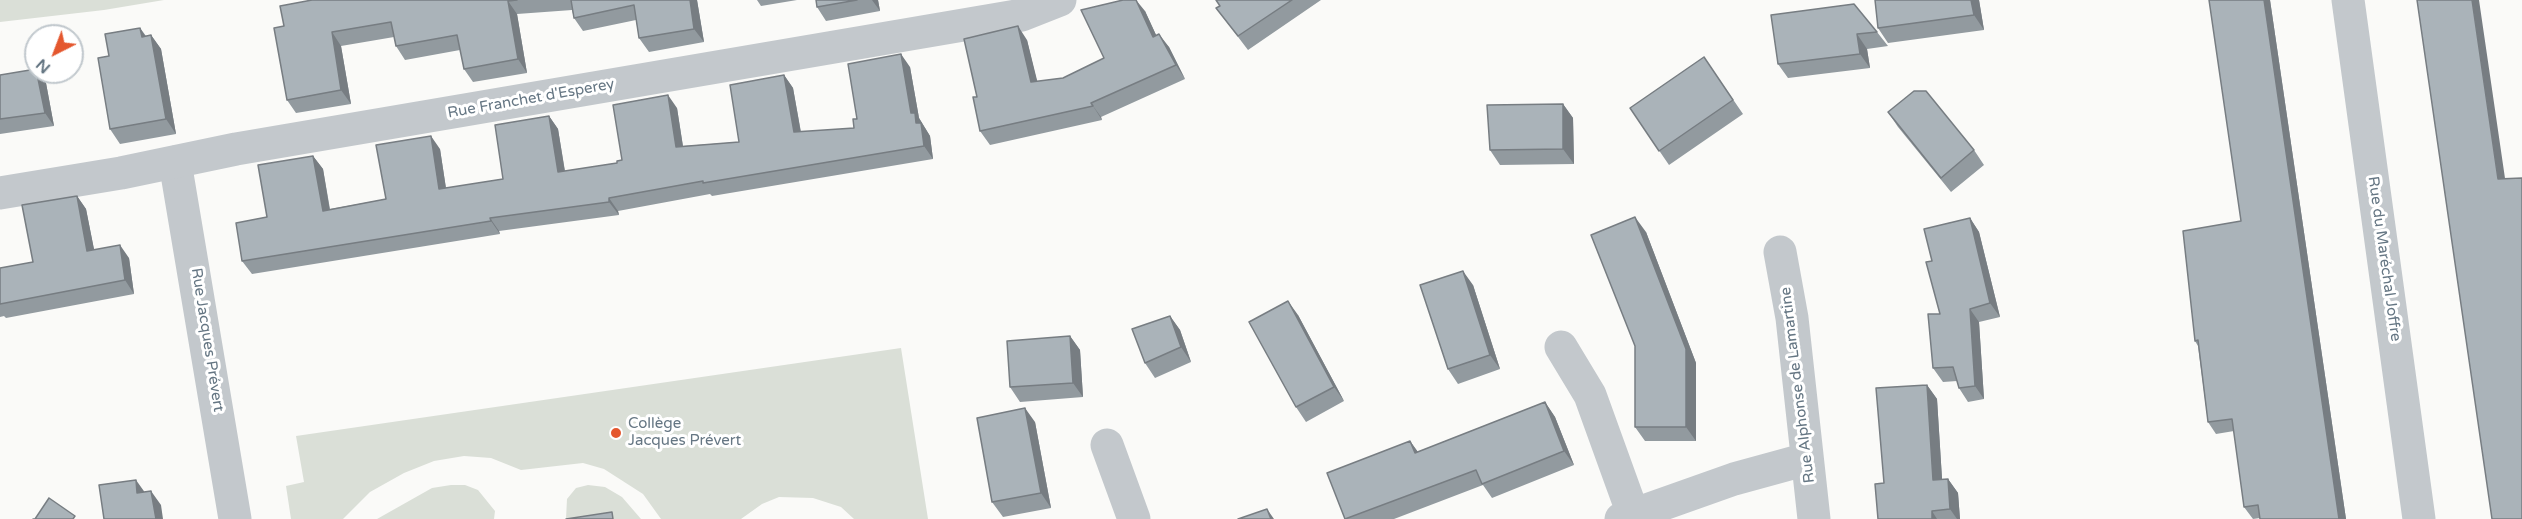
<!DOCTYPE html>
<html>
<head>
<meta charset="utf-8">
<style>
	body { margin:0 }
	#map { position:relative; width:2522px; height:519px; overflow:hidden; background:#fafaf8; font-family:"Varela Round",sans-serif }
	canvas { display:block }
	.north { position:absolute; left:24px; top:24px; width:60px; height:60px; box-sizing:border-box; background:#fff; border:2px solid #c1c8cd; border-radius:50%; rotate:222deg; font-size:16px; font-weight:700; line-height:24px; text-align:center; color:#657683 }
	.north::after { content:''; display:block; margin:auto; width:21px; height:27px; background:#e4572e; clip-path:polygon(50% 0,100% 100%,50% 72%,0 100%) }
</style>
</head>
<body>
<div id="map">
<canvas width="2522" height="519"></canvas>
<div class="north">N</div>
</div>
<script>
const context = document.querySelector('canvas').getContext('2d');
context.lineJoin = 'round';
function fillPath(path, color) { context.fillStyle = color; context.fill(path, 'evenodd'); }
const toPath = rows => new Path2D(rows.map(r => 'M' + r).join(''));
function trace(path, color, width, dash) { context.strokeStyle = color; context.lineWidth = width; context.lineCap = dash ? 'butt' : 'round'; context.setLineDash(dash || []); context.stroke(path); }
function label(font, color, halo, rows, align = 'center') {
  context.font = font + ' "Varela Round",sans-serif'; context.lineWidth = 6; context.setLineDash([]); context.textBaseline = 'middle'; context.strokeStyle = halo; context.fillStyle = color; for (const [text, x, y, turn = 0] of rows) {
    context.save(); context.translate(x, y); context.rotate((+turn || 0) * Math.PI / 180); context.textAlign = isNaN(turn) ? turn : align; if (halo) context.strokeText(text, 0, 0); context.fillText(text, 0, 0); context.restore();
  }
}
fillPath(toPath([
	[0,0,164,0,104,10,0,22],
	[901,348,928,519,854,519,841,507,813,498,779,497,762,504,741,519,661,519,643,494,604,469,583,463,521,470,491,458,464,456,434,461,404,473,370,492,343,519,291,519,286,486,304,482,296,436],
	[451,485,465,485,478,490,495,511,494,519,377,519,432,488],
	[588,485,605,487,622,497,641,519,566,519,567,499,576,488]
]), '#dadfd7');
trace(toPath([
	[175,162,235,519],
	[1780,252,1792,318,1814,519],
	[1561,347,1590,395,1633,514],
	[1107,445,1134,519],
	[1621,519,1734,479,1807,459]
]), '#c3c8cc', 33);
trace(toPath([
	[2348,0,2419,519],
	[0,193,121,173,236,149,1022,15,1060,0]
]), '#c3c8cc', 33);
fillPath(toPath([
	[312,0,697,0,704,42,649,52,639,38,636,20,583,31,574,18,572,10,517,14,527,73,473,82,464,69,460,50,405,60,396,46,394,37,341,46,351,104,296,113,287,100,284,26],
	[757,0,797,0,761,6],
	[816,0,878,0,880,11,826,21,817,7],
	[1216,0,1321,0,1248,50,1216,8,1220,6],
	[1875,0,1979,0,1984,30,1888,43,1878,28],
	[2270,0,2346,519,2260,519,2260,518,2253,519,2244,507,2234,431,2216,434,2208,422,2198,346,2195,341,2241,221],
	[1145,11,1156,35,1169,47,1185,79,1101,117,1102,120,990,145,980,131,977,97,1027,40,1037,82,1063,78,1104,58],
	[1771,15,1877,32,1888,46,1867,49,1870,68,1788,78,1778,64],
	[140,28,146,36,151,35,161,49,176,134,120,144,110,129,109,56],
	[1704,57,1743,114,1669,165,1630,108],
	[910,67,919,118,930,136,933,159,712,196,710,194,618,211,619,215,499,231,500,234,252,274,242,261,267,217,313,156,323,169,330,209,386,199,440,149,446,188,503,179,549,116,558,129,565,171,617,163,622,160,677,108,683,146,739,142,784,75,793,88,801,132,854,128,857,119],
	[0,75,46,83,54,126,0,134],
	[1563,104,1573,118,1574,164,1500,165,1490,150],
	[1888,112,1974,150,1984,165,1951,192,1898,127],
	[77,196,86,209,94,250,129,258,134,294,6,318,4,316,0,317,0,268,33,262],
	[1970,218,1979,232,2000,317,1979,322,1984,399,1968,402,1959,388,1957,381,1943,382,1933,368,1940,314,1932,261],
	[1646,232,1696,363,1696,441,1645,441,1635,427],
	[1473,285,1500,369,1458,384,1448,369],
	[1298,315,1344,401,1306,422,1296,407],
	[1170,316,1180,330,1191,362,1155,378,1145,363],
	[1070,336,1080,350,1083,397,1020,402,1010,387],
	[1927,385,1937,399,1942,479,1948,479,1958,493,1960,519,1878,519,1884,483],
	[1545,402,1555,417,1574,465,1492,498,1483,485,1394,519,1345,519,1410,441,1418,452],
	[1035,422,1051,508,1003,517,992,502]
]), '#929a9f');
fillPath(toPath([
	[690,0,697,0,704,42,694,29],
	[872,0,878,0,880,11],
	[1136,0,1145,11,1163,50,1153,37],
	[1971,0,1979,0,1984,30,1974,15],
	[2264,0,2270,0,2346,519,2339,519],
	[2472,0,2479,0,2507,192,2498,179],
	[508,1,517,14,527,73,518,59],
	[1018,26,1027,40,1041,96,1031,82],
	[140,28,150,43,142,37],
	[332,32,341,46,351,104,341,90],
	[1159,34,1169,47,1185,79,1176,65],
	[1857,34,1867,49,1870,68,1860,54],
	[151,35,161,49,176,134,166,119],
	[901,54,910,67,919,118,930,136,933,159,924,146,916,123,911,113],
	[37,72,38,72,46,83,54,126,45,113],
	[784,75,793,88,803,145,794,132],
	[668,95,677,108,685,160,676,147],
	[1091,103,1101,117,1102,120,1093,106],
	[1563,104,1573,118,1574,164,1563,149],
	[549,116,558,129,567,185,558,172],
	[431,136,440,149,448,202,439,189],
	[313,156,323,169,332,224,323,211],
	[77,196,86,209,97,264,87,251],
	[609,198,618,211,619,215,609,202],
	[1635,217,1646,232,1696,363,1696,441,1686,427],
	[490,218,499,231,500,234,491,221],
	[1970,218,1979,232,2000,317,1990,303],
	[120,245,129,258,134,294,125,280],
	[1463,271,1473,285,1500,369,1490,355],
	[1288,301,1298,315,1344,401,1334,387],
	[1970,309,1979,322,1984,399,1975,386],
	[1170,316,1180,330,1191,362,1181,347],
	[1070,336,1080,350,1083,397,1073,383],
	[1927,385,1937,399,1943,494,1933,480],
	[1545,402,1555,417,1574,465,1564,451],
	[1025,408,1035,422,1051,508,1041,493],
	[1410,441,1420,455,1415,453],
	[1948,479,1958,493,1960,519,1957,519,1950,509],
	[136,480,146,494,137,493],
	[151,491,161,505,163,519,156,519],
	[1267,509,1274,519,1271,519],
	[1932,511,1937,519,1932,519]
]), '#777d82');
const building = toPath([
	[312,0,517,0,508,1,518,59,464,69,457,35,396,46,391,22,332,32,341,90,287,100,274,28,284,26,280,6,312,0],
	[571,0,690,0,694,29,639,38,634,5,574,18,571,0],
	[816,0,857,0,817,7,816,0],
	[1123,0,1136,0,1153,37,1159,34,1176,65,1091,103,1093,106,980,131,973,97,977,97,964,39,1018,26,1031,82,1063,78,1104,58,1081,10,1123,0],
	[1216,0,1292,0,1238,36,1216,8,1220,6,1216,0],
	[1875,0,1971,0,1974,15,1878,28,1875,0],
	[2209,0,2264,0,2339,519,2260,519,2258,505,2244,507,2232,419,2208,422,2198,340,2195,341,2183,231,2241,221,2209,0],
	[2417,0,2472,0,2498,179,2522,178,2522,519,2492,519,2417,0],
	[1854,4,1877,32,1857,34,1860,54,1778,64,1771,15,1854,4],
	[140,28,142,37,151,35,166,119,110,129,98,58,109,56,105,34,140,28],
	[901,54,911,113,915,113,916,123,921,123,924,146,703,183,703,181,609,198,609,202,490,218,491,221,242,261,236,223,267,217,258,165,313,156,323,211,386,199,376,145,431,136,439,189,503,179,495,125,549,116,558,172,617,163,617,161,622,160,613,105,668,95,676,147,739,142,730,85,784,75,794,132,854,128,853,119,857,119,848,64,901,54],
	[1704,57,1733,100,1659,151,1630,108,1704,57],
	[36,69,45,113,0,119,0,75,36,69],
	[1914,91,1926,91,1974,150,1941,178,1888,112,1914,91],
	[1563,104,1563,149,1490,150,1487,105,1563,104],
	[77,196,87,251,120,245,125,280,0,304,0,268,33,262,22,205,77,196],
	[1635,217,1686,349,1686,427,1635,427,1635,346,1591,235,1635,217],
	[1970,218,1990,303,1970,309,1975,386,1959,388,1953,367,1933,368,1928,314,1940,314,1926,262,1932,261,1924,229,1970,218],
	[1463,271,1490,355,1448,369,1420,285,1463,271],
	[1288,301,1334,387,1296,407,1249,322,1288,301],
	[1170,316,1181,347,1145,363,1132,329,1170,316],
	[1070,336,1073,383,1010,387,1007,341,1070,336],
	[1927,385,1933,480,1948,479,1950,509,1932,511,1932,519,1878,519,1875,484,1884,483,1876,388,1927,385],
	[1545,402,1564,451,1482,484,1476,470,1345,519,1327,473,1410,441,1415,453,1545,402],
	[1025,408,1041,493,992,502,977,418,1025,408],
	[136,480,137,493,151,491,156,519,104,519,99,485,136,480],
	[49,498,75,516,73,519,33,519,35,519,49,498],
	[1267,509,1271,519,1238,519,1267,509],
	[612,512,613,519,566,519,612,512]
]);
fillPath(building, '#aab3b9');
trace(building, '#777d82', 1.5);
for (const [x, y, r, color] of [
	[616,433,6,"#e4572e"]
]) { const dot = new Path2D(); dot.arc(x, y, r, 0, 2 * Math.PI); context.fillStyle = color; context.fill(dot); trace(dot, '#fff', 2); }
label('15px', '#657683', '#fff', [
	["Rue Franchet d'Esperey",531,99,-10],
	["Rue du Maréchal Joffre",2384,259,82],
	["Rue Jacques Prévert",207,340,81],
	["Rue Alphonse de Lamartine",1798,385,-97]
]);
label('15px', '#657683', '#fff', [
	["Collège",628,424],
	["Jacques Prévert",628,441]
], 'left');
</script>
</body>
</html>
